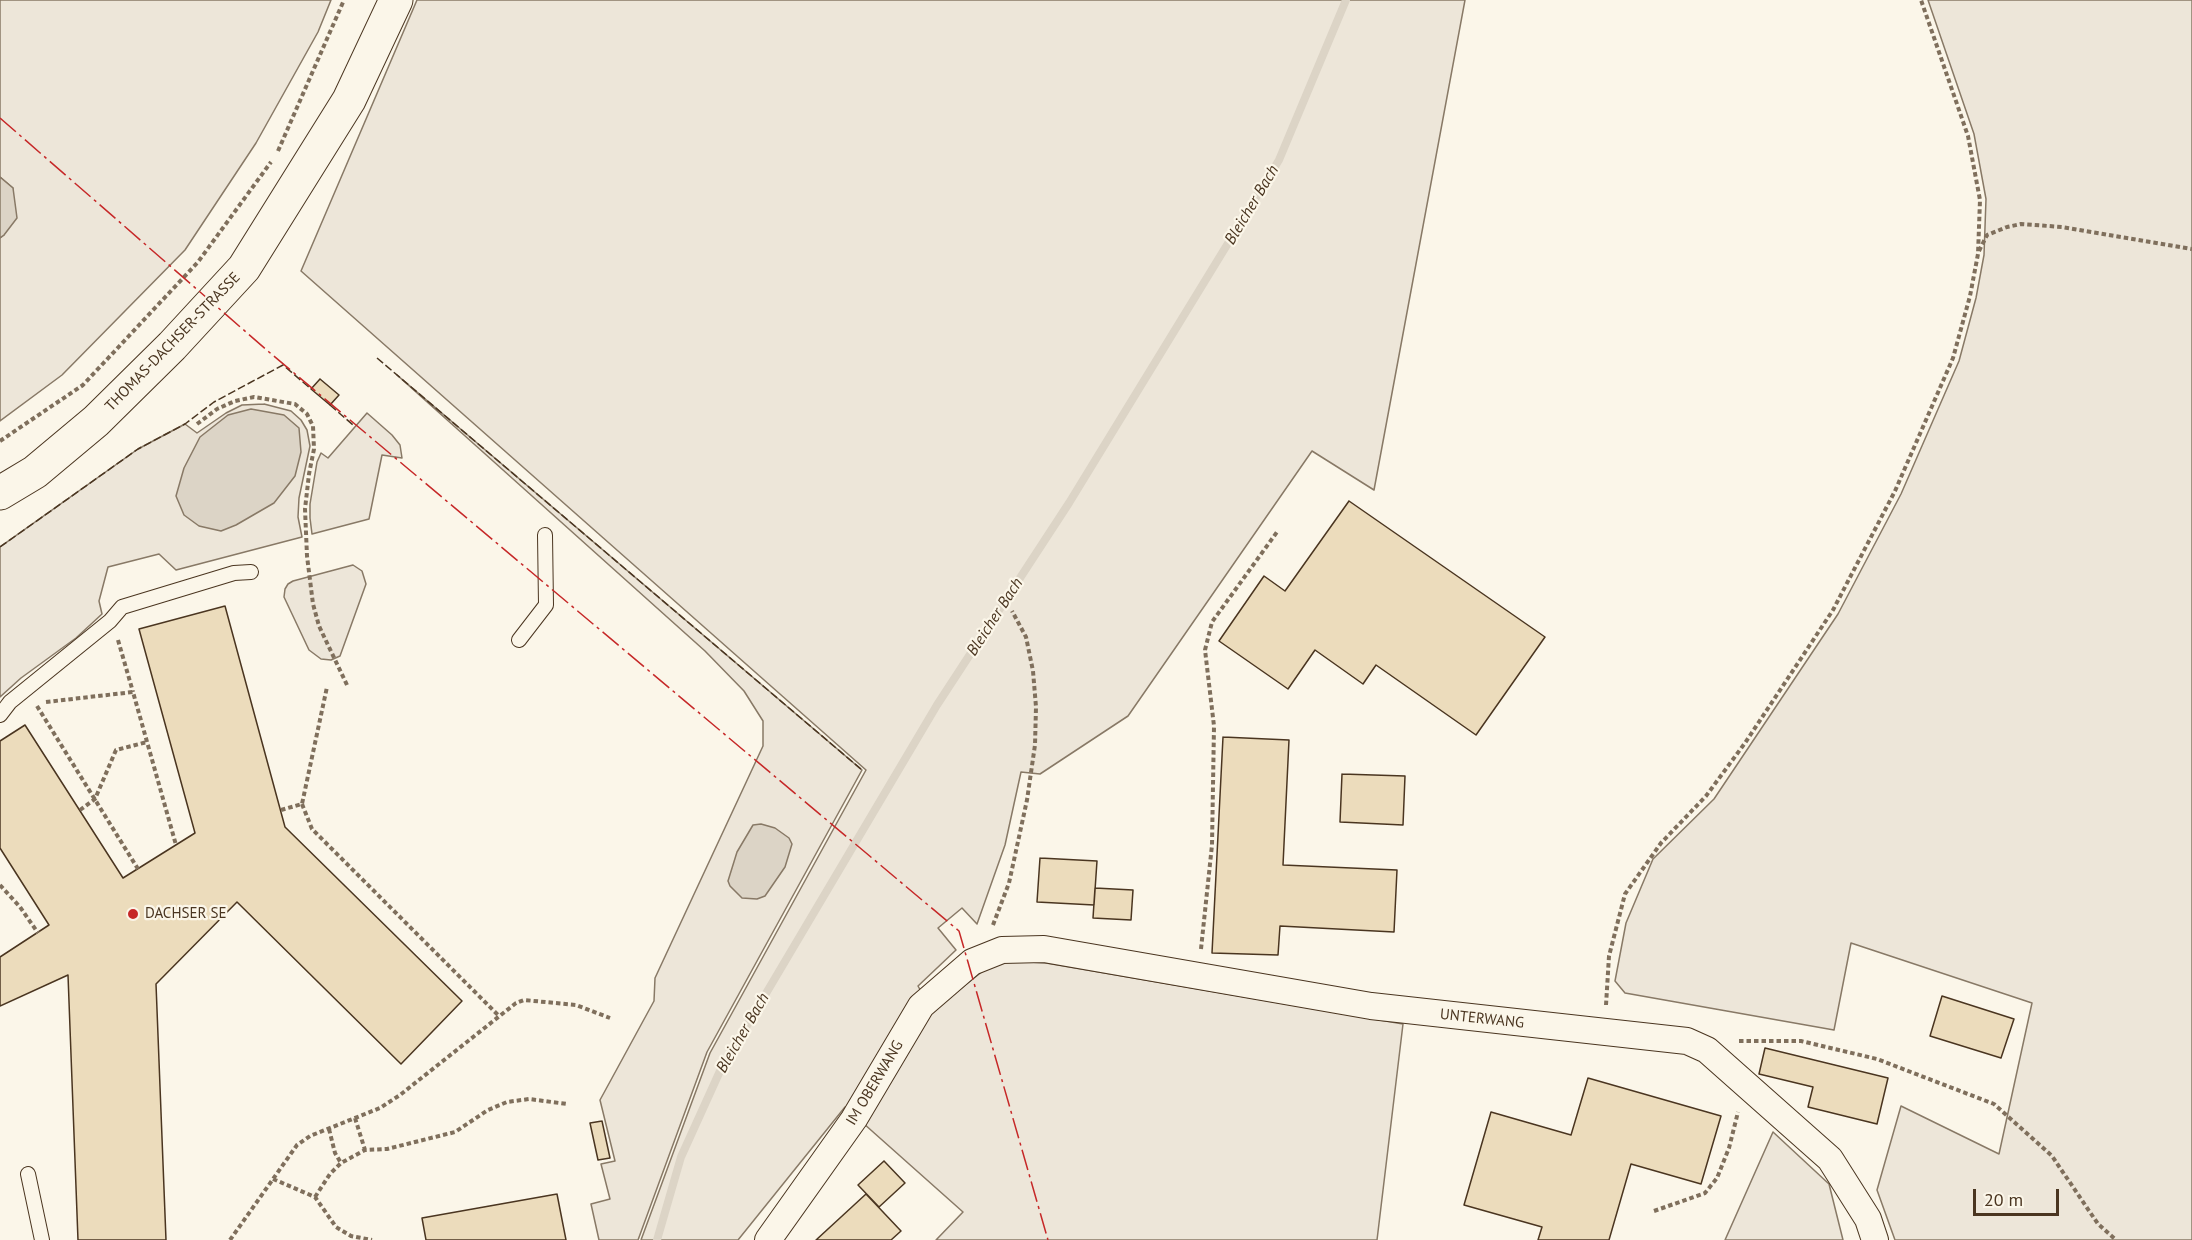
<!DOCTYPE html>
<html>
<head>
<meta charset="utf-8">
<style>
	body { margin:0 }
	#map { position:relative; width:2192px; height:1240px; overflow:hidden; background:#fbf6e9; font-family:"PT Sans",sans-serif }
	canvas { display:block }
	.scale { position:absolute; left:1973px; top:1189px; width:86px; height:27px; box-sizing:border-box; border:3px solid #4a3520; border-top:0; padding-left:8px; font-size:18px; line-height:21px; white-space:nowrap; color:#4a3520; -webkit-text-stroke:4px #fbf6e9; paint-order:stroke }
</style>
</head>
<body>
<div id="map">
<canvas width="2192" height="1240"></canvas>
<div class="scale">20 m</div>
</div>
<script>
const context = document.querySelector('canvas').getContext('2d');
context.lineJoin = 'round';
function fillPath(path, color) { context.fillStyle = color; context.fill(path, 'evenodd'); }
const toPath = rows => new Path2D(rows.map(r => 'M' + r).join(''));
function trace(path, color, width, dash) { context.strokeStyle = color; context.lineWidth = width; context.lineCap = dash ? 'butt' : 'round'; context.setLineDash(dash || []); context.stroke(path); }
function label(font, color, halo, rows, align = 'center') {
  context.font = font + ' "PT Sans",sans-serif'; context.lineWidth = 4.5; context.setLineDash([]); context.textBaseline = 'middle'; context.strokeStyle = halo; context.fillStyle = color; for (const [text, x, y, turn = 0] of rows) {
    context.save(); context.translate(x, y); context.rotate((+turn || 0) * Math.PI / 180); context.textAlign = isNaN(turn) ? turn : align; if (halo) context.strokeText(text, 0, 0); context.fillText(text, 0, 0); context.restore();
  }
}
const green = toPath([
	[0,0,331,0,318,32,256,143,185,250,62,375,0,421,0,238,4,235,13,188,0,177,0,0],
	[417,0,1465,0,1374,490,1312,451,1128,716,1040,774,1021,772,1005,845,977,924,962,908,938,928,956,950,918,986,932,1011,997,960,1046,963,1403,1024,1377,1240,936,1240,963,1212,845,1107,738,1240,641,1240,710,1053,866,770,301,271,417,0],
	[1928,0,2192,0,2192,1240,1895,1240,1877,1190,1901,1106,1999,1154,2032,1003,1851,943,1834,1030,1625,993,1615,981,1626,923,1653,859,1714,799,1838,614,1901,494,1959,361,1976,298,1984,255,1986,199,1974,134,1928,0],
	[397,375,862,770,707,1052,638,1240,599,1240,591,1204,610,1199,601,1164,615,1161,600,1100,654,1001,655,978,763,746,763,721,744,691,705,651,397,375],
	[264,404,291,411,301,420,307,430,310,446,299,498,298,517,302,537,176,570,159,554,108,567,99,601,102,614,76,638,21,678,0,697,0,547,138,449,185,424,197,433,226,413,242,405,264,404],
	[367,413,392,435,400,445,402,458,382,455,369,519,312,534,310,518,310,504,317,462,321,453,328,458,367,413],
	[353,565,362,571,366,584,340,656,331,660,321,659,309,650,284,597,285,589,288,584,293,581,353,565],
	[1773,1132,1829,1184,1843,1240,1725,1240,1773,1132]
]);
fillPath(green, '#ede6d9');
trace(green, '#887966', 1.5);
const water = toPath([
	[0,177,13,188,17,218,4,235,0,238,0,177],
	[251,409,284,415,299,428,301,452,295,476,274,503,236,525,221,531,199,526,184,515,176,496,184,468,200,437,228,415,251,409],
	[761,824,775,828,789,838,792,844,785,867,765,896,757,899,742,898,730,886,728,881,737,852,753,825,761,824]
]);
fillPath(water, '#dcd4c6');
trace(water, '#887966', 1.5);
trace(toPath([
	[657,1240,681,1157,720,1071,937,705,1069,503,1279,160,1346,0]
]), '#dcd4c6', 8);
const building = toPath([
	[320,379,339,395,330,405,311,389,320,379],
	[1349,501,1545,637,1476,735,1376,665,1363,684,1315,650,1288,689,1219,641,1264,576,1285,591,1349,501],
	[225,606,285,827,462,1001,401,1064,237,902,156,984,166,1240,78,1240,68,975,0,1006,0,957,49,925,0,848,0,741,25,725,123,878,195,833,139,629,225,606],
	[1223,737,1289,740,1283,865,1397,870,1394,932,1280,926,1278,955,1212,953,1223,737],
	[1342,774,1405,776,1403,825,1340,822,1342,774],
	[1040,858,1097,861,1094,905,1037,902,1040,858],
	[1095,888,1133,890,1131,920,1093,918,1095,888],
	[1942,996,2014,1019,2001,1058,1930,1036,1942,996],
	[1765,1048,1888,1078,1877,1124,1808,1107,1813,1087,1759,1074,1765,1048],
	[1588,1078,1721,1116,1701,1184,1631,1164,1609,1240,1538,1240,1542,1227,1464,1205,1491,1112,1571,1135,1588,1078],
	[602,1121,610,1158,598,1160,590,1123,602,1121],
	[884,1161,905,1183,879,1207,858,1185,884,1161],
	[557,1194,566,1240,426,1240,422,1218,557,1194],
	[866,1194,901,1231,891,1240,816,1240,866,1194]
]);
fillPath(building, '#ecdcbc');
trace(building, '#4a3520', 1.5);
const lane = toPath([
	[519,640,546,605,545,535],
	[0,715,10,702,110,621,122,607,234,573,251,572],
	[28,1174,42,1240]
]);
const street = toPath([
	[768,1240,854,1119,921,1006,972,962,1002,950,1044,949,1371,1006,1687,1041,1707,1050,1830,1159,1868,1219,1875,1240]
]);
const secondary = toPath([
	[0,493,35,472,96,421,172,346,244,268,349,100,396,0]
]);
trace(lane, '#4a3520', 16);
trace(street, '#4a3520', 28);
trace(secondary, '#4a3520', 35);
trace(toPath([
	[278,151,344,0],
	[1979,251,1987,235,2007,227,2021,224,2062,227,2192,249],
	[197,424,217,409,235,401,254,397,295,404,307,414,313,426,314,449,309,474,305,509,307,556,313,604,319,626,347,685],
	[0,441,83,385,198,262,271,162],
	[118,640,133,692],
	[46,702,133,692,176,845],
	[37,706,138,869],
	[302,804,312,829,499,1016],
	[80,810,95,799,116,750,147,742],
	[281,810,302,804,327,687],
	[0,885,20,907,38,933],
	[993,925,1009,883,1027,800,1035,745,1036,707,1033,671,1026,637,1012,611],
	[1201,949,1212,845,1214,726,1205,650,1212,622,1277,532],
	[1606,1005,1609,956,1625,894,1661,843,1706,796,1745,743,1833,610,1895,491,1953,358,1970,296,1978,254,1980,200,1968,136,1921,0],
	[1739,1041,1801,1041,1877,1059,1994,1104,2052,1156,2098,1224,2116,1240],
	[355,1118,365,1150],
	[329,1129,335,1153,341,1163],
	[273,1179,315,1197,336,1227,351,1236,372,1240],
	[315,1197,330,1174,341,1163,365,1150,387,1149,455,1132,488,1110,507,1102,529,1099,567,1104],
	[1654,1211,1705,1193,1717,1178,1729,1148,1738,1112],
	[230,1240,297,1145,310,1136,380,1108,400,1095,516,1003,524,1000,576,1005,610,1018]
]), '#7f6f5c', 4, [4.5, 3]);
trace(lane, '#fbf6e9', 14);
trace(street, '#fbf6e9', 26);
trace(secondary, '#fbf6e9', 33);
trace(toPath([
	[377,358,862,770],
	[330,405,353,425],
	[0,547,138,449,185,424,214,402,283,365,311,389]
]), '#4a3520', 1.5, [8, 3]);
trace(toPath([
	[0,118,269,352,959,931,1048,1240]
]), '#c62828', 1.5, [21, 4.5, 3, 4.5]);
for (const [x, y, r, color] of [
	[133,914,6,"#c62828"]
]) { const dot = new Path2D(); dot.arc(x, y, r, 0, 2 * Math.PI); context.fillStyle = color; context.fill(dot); trace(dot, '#fbf6e9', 2); }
label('15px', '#4a3520', '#fbf6e9', [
	["THOMAS-DACHSER-STRASSE",173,342,-46],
	["UNTERWANG",1482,1019,6],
	["IM OBERWANG",875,1083,-59]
]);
label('15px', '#4a3520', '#fbf6e9', [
	["DACHSER SE",145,914]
], 'left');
label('italic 16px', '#4a3520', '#fbf6e9', [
	["Bleicher Bach",1252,205,-59],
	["Bleicher Bach",995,617,-57],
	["Bleicher Bach",743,1033,-60]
]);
</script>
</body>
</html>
